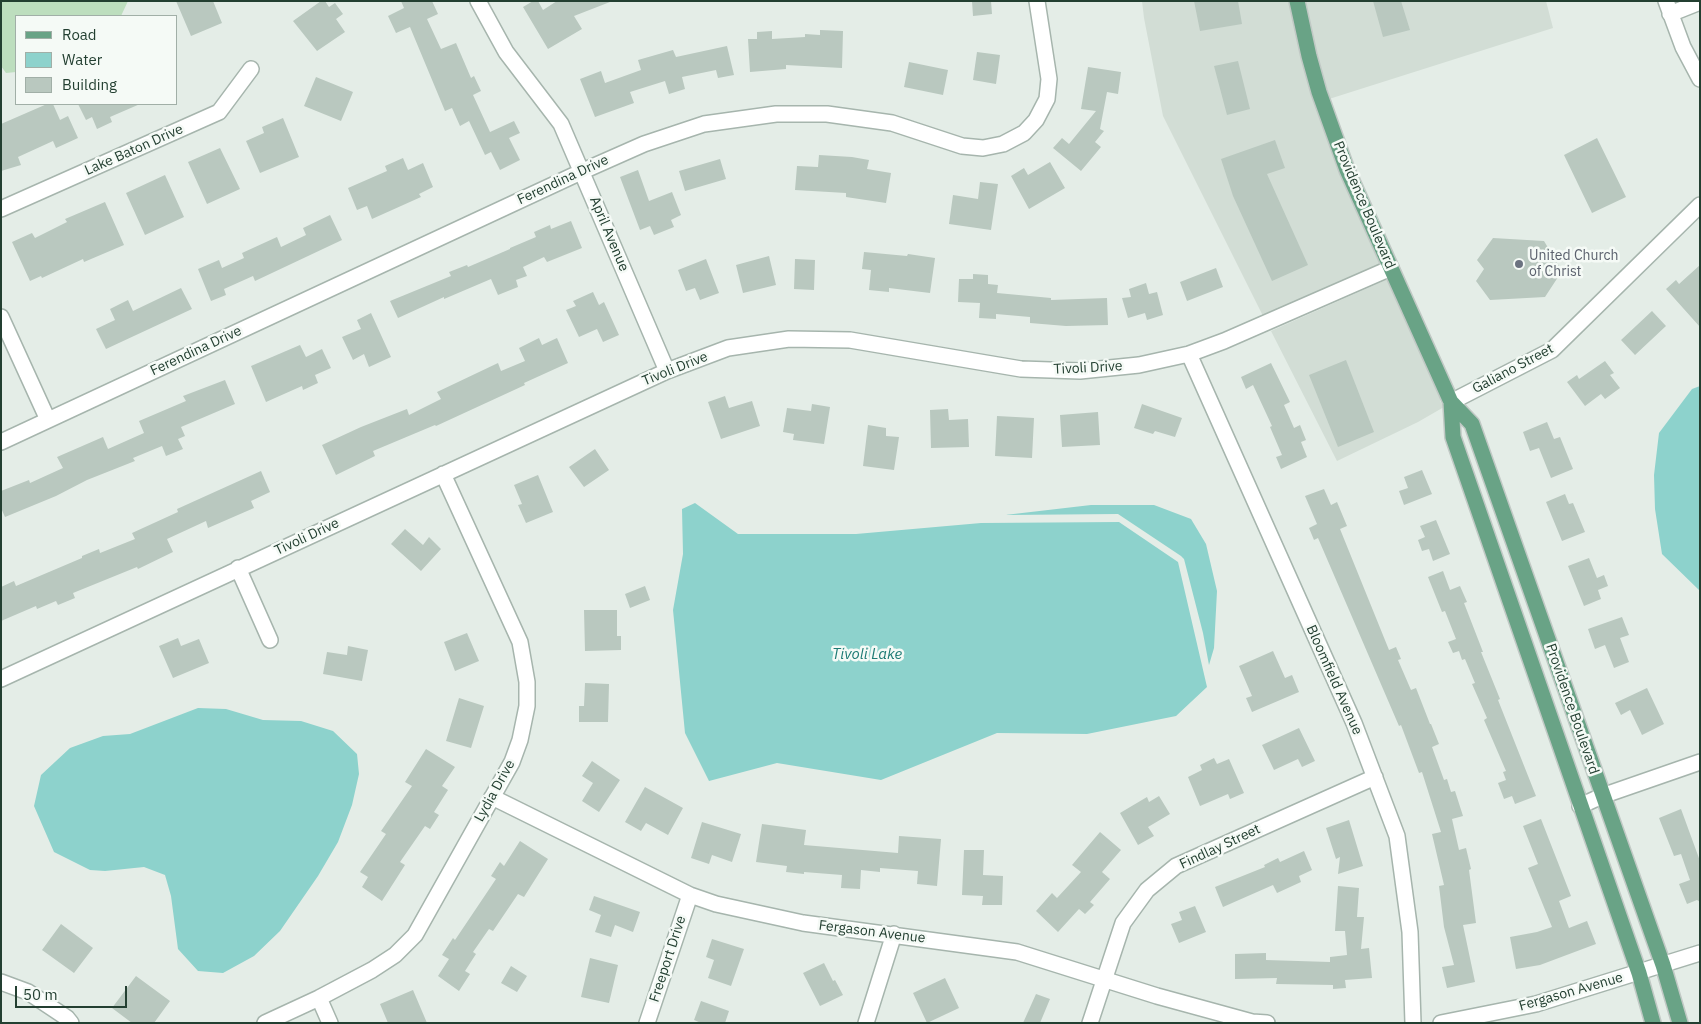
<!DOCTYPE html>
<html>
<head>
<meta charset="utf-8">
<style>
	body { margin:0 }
	#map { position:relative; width:1701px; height:1024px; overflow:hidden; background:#e4ede7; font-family:"IBM Plex Sans",sans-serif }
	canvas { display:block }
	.frame { position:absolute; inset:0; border:2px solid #233f31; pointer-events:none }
	.legend { position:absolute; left:15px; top:15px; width:162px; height:90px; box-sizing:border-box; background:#f5faf6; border:1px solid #a1afa7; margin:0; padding:6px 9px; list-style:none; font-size:15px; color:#233f31 }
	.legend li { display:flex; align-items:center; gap:10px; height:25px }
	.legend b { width:25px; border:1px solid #a1afa7 }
	.scale { position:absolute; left:15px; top:986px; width:112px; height:22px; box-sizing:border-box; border:2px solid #233f31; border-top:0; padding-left:6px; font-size:15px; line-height:18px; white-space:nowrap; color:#233f31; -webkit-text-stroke:4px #f5faf6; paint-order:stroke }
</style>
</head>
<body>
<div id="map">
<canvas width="1701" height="1024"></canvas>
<div class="frame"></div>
<ul class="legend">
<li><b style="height:6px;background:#69a386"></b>Road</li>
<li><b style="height:14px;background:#8dd2cc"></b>Water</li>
<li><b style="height:14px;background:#b9c8bf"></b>Building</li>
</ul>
<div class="scale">50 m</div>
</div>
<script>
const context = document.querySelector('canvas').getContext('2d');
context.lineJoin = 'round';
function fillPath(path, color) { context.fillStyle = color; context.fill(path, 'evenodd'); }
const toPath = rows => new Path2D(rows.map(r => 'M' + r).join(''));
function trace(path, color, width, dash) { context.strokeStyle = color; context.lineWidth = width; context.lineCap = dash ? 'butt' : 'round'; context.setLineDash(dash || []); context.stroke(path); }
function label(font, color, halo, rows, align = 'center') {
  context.font = font + ' "IBM Plex Sans",sans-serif'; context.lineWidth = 5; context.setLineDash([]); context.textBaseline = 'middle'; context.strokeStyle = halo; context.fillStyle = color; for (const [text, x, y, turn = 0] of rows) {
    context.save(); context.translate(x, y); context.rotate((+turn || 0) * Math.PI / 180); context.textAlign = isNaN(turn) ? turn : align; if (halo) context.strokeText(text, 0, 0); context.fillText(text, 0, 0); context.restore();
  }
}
fillPath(toPath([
	[1142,1,1289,1,1301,57,1312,95,1340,172,1381,264,1263,316,1163,116,1144,18],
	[1305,1,1546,1,1553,28,1329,99,1316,55],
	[1388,279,1441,397,1440,401,1444,407,1418,422,1337,461,1271,331]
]), '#d2ddd5');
fillPath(toPath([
	[1,1,128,1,121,16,16,16,16,72,6,73,1,66]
]), '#bddebe');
fillPath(toPath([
	[1700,386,1700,591,1662,554,1655,509,1654,475,1659,433,1692,389],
	[695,503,738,534,856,534,981,523,1119,522,1178,562,1207,687,1176,716,1087,734,997,733,881,780,777,763,709,781,685,733,673,610,683,554,682,509],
	[1091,505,1154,505,1191,519,1206,544,1217,591,1214,648,1209,665,1203,633,1184,559,1181,556,1118,514,1005,515],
	[198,708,226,709,263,720,301,721,333,731,357,754,359,774,352,805,338,842,318,876,280,931,254,956,223,973,198,971,178,949,171,896,165,875,144,867,105,871,90,870,54,852,34,806,41,775,70,748,103,736,130,734]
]), '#8dd2cc');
fillPath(toPath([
	[176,1,213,1,222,23,191,36],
	[321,1,325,1,329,7,335,3,343,14,336,19,345,32,317,51,293,21],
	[401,1,432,1,438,14,427,19,441,49,456,43,471,78,474,76,481,91,473,95,490,132,514,121,520,133,509,138,520,160,500,170,491,152,485,155,469,121,460,126,452,108,445,111,410,27,396,33,388,16,404,8],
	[533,1,538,1,543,10,557,1,610,2,574,16,582,29,548,49,523,7],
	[972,1,991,1,992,14,973,16],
	[1194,1,1238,1,1242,24,1200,31],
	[1373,1,1401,1,1410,30,1383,37],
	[820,30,843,31,842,68,786,65,786,69,750,72,748,39,757,39,757,32,772,31,772,39,805,37,805,34,820,35],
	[727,46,734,75,718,78,716,70,682,77,685,89,669,94,665,81,630,92,634,103,595,117,580,79,601,71,605,83,641,70,638,60,673,50,676,57],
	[977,52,1000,55,996,84,973,80],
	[1238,61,1250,109,1227,115,1214,66],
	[909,62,948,70,943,95,904,87],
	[1088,67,1121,72,1118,94,1107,92,1100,129,1104,131,1095,142,1101,147,1081,171,1053,148,1062,138,1069,144,1096,111,1081,109],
	[316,77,353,92,341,121,304,106],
	[47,104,53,104,60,120,68,116,78,138,56,148,53,141,18,157,21,165,1,171,1,124],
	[78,104,140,104,110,117,112,122,97,129,92,117,86,120],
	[283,118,299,157,260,173,246,141,264,133,262,127],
	[1597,138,1626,197,1592,213,1564,155],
	[1275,140,1285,168,1267,174,1308,265,1272,281,1233,196,1221,159],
	[220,148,240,189,207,204,188,162],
	[819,155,852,157,869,160,867,169,891,173,886,203,846,197,846,193,795,190,797,166,818,167],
	[403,158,408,170,423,163,433,187,419,194,421,197,372,219,367,206,357,210,348,188,387,171,385,166],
	[720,159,726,179,685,191,679,171],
	[1050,162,1065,188,1029,209,1011,176,1024,168,1028,175],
	[638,170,649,201,672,192,681,215,671,220,674,227,654,235,650,226,640,230,620,177],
	[165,175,184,217,145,235,126,193],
	[980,182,998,184,991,230,949,224,953,195,978,199],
	[105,202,124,245,84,262,83,259,42,278,41,276,30,281,12,242,32,233,35,238,67,222,65,219],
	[330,215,342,240,255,281,253,276,224,289,226,295,211,301,198,269,219,260,222,268,244,258,242,253,277,237,281,247,306,235,303,228],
	[571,221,582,248,547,262,544,257,523,267,527,276,516,280,518,287,498,295,491,279,444,299,444,297,398,318,390,301,451,276,449,272,467,265,468,267,510,249,510,248,536,237,534,232,550,225,551,229],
	[1493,238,1544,241,1562,271,1545,297,1490,300,1476,281,1484,269,1477,260],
	[864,252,907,256,908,254,935,258,930,293,889,288,889,292,869,290,871,270,862,269],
	[769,256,776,285,743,293,736,265],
	[706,259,719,293,700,300,695,288,686,291,678,270],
	[795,259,815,260,814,290,794,289],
	[1700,265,1700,327,1666,289,1676,280,1679,284],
	[1216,268,1223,287,1187,301,1180,282],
	[973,274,988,275,988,284,998,285,997,293,1051,298,1051,300,1107,298,1108,325,1066,326,1030,323,1030,317,996,314,996,319,979,318,980,303,958,302,959,279,973,279],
	[1146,283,1149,294,1157,292,1163,315,1147,320,1145,313,1128,318,1122,298,1131,297,1129,289],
	[181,288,192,309,106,349,96,329,115,320,110,309,128,300,133,311],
	[593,292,599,305,604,302,619,335,603,342,597,329,579,337,566,310,576,306,573,301],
	[1652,311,1666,326,1635,355,1621,340],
	[371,313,391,357,369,367,364,354,353,360,342,337,361,329,357,320],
	[539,338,542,345,557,338,568,363,524,383,525,385,436,426,435,425,373,451,375,456,336,475,322,445,361,427,407,409,409,415,441,399,437,392,498,363,501,371,525,361,519,348],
	[300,345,306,357,322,349,331,368,315,375,318,383,303,390,302,386,266,402,251,366],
	[1346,360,1374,432,1338,447,1309,375],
	[1605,361,1614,373,1610,375,1620,388,1605,399,1601,394,1585,406,1567,382,1577,375,1579,379],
	[1271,363,1290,402,1284,405,1294,428,1300,425,1306,440,1301,442,1307,457,1281,469,1276,457,1282,455,1270,427,1272,426,1253,385,1246,389,1241,377],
	[225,380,235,404,181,427,185,436,178,439,183,449,166,456,162,446,133,458,135,461,87,480,56,496,5,517,1,508,1,491,29,480,30,483,63,468,57,457,103,437,108,449,144,433,139,421,186,401,183,396],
	[725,396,729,408,752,401,760,426,721,439,708,402],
	[812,404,830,407,824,444,793,440,794,434,783,432,787,408,811,411],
	[1142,404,1182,418,1175,437,1155,431,1153,434,1134,428],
	[948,409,949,420,968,419,969,447,931,448,930,410],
	[1098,412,1100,445,1062,447,1060,415],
	[997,416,1034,418,1032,458,995,456],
	[1547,422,1554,439,1560,437,1573,469,1551,478,1539,448,1530,451,1523,432],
	[868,425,886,428,886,436,899,437,894,470,863,466],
	[595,449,609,470,584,487,569,467],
	[1422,470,1432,494,1404,505,1399,491,1408,488,1404,477],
	[261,471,270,492,251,501,254,508,208,528,206,521,167,539,173,552,138,569,137,567,73,593,75,598,58,605,56,601,37,609,36,606,1,621,1,587,14,581,16,586,82,558,82,556,99,549,100,553,135,539,132,533,178,512,177,509],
	[538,475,553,512,526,523,518,505,522,504,514,485],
	[1324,489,1331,505,1337,502,1347,526,1340,529,1389,650,1396,647,1401,659,1398,660,1411,690,1416,688,1430,724,1431,724,1439,744,1432,747,1444,780,1447,779,1451,792,1455,791,1463,816,1452,819,1459,850,1466,848,1471,869,1469,870,1476,923,1463,925,1475,982,1447,988,1442,967,1454,965,1444,927,1439,886,1444,885,1432,834,1441,832,1422,772,1419,773,1401,725,1399,726,1318,538,1314,540,1309,528,1317,524,1305,496],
	[1565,494,1569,504,1573,503,1585,532,1562,541,1546,502],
	[1436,520,1450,554,1433,561,1429,549,1422,551,1418,540,1425,537,1420,526],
	[405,529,423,545,429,537,441,549,421,571,391,544],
	[1589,558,1597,578,1604,575,1608,586,1598,590,1601,599,1584,606,1568,566],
	[1443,571,1450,590,1460,586,1467,602,1464,603,1483,652,1481,652,1500,699,1498,700,1536,796,1515,804,1512,796,1504,799,1498,783,1506,780,1503,772,1506,771,1484,720,1487,718,1472,684,1475,683,1465,659,1462,660,1459,651,1453,653,1448,642,1456,639,1445,611,1442,612,1428,577],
	[645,586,650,600,630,608,625,594],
	[584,610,617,610,617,636,621,636,621,650,585,651],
	[1622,617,1629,635,1620,638,1629,662,1614,668,1605,645,1595,649,1588,629],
	[467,633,479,661,455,671,444,642],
	[178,638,181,646,199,639,209,663,173,678,159,646],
	[348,646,368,650,362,681,323,674,327,652,347,655],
	[1273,651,1285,678,1292,675,1299,692,1252,712,1246,698,1252,696,1239,666],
	[585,683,609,684,608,722,579,722,579,706,584,706],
	[1647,688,1664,724,1642,735,1630,710,1621,715,1615,703],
	[459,698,484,706,471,748,446,741],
	[1299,728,1315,761,1302,767,1298,759,1274,770,1262,745],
	[426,749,455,767,442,786,448,790,434,812,439,815,430,829,425,826,400,862,405,865,382,901,362,887,368,877,360,872,386,834,381,831,412,786,405,782],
	[1214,758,1217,764,1229,759,1244,793,1230,799,1228,794,1200,806,1188,777,1202,770,1200,765],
	[592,761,620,780,599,812,582,801,593,783,582,776],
	[645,787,683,808,668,835,646,823,641,831,625,822],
	[1159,796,1170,814,1148,827,1154,836,1138,845,1120,813,1147,797,1149,802],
	[1681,809,1700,861,1700,902,1697,900,1687,904,1679,884,1690,880,1681,854,1674,856,1659,818],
	[1541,819,1571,896,1559,901,1569,928,1587,921,1596,944,1540,965,1516,969,1510,937,1537,932,1552,927,1528,868,1538,864,1523,826],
	[1349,820,1363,866,1338,874,1340,857,1336,859,1326,828],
	[702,822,741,834,732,862,712,855,709,864,691,858],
	[762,824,806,830,804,845,898,853,899,836,941,839,937,886,917,884,918,871,880,868,880,872,861,870,860,889,841,888,842,875,804,872,804,874,786,872,787,866,756,862],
	[1100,832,1121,850,1102,872,1110,879,1090,902,1094,905,1085,914,1079,909,1058,932,1036,911,1052,893,1057,898,1081,872,1072,865],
	[520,841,548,859,524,897,518,894,493,931,489,929,473,952,476,954,465,971,470,974,459,991,438,976,449,959,442,955,453,938,455,940,496,879,491,876,500,862,504,866],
	[964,850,984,850,983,875,1003,876,1002,905,982,905,983,896,962,895],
	[1304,851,1312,870,1299,876,1301,882,1277,893,1273,885,1223,907,1215,887,1265,867,1264,865,1278,858,1280,862],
	[1338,886,1359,888,1357,917,1364,917,1361,949,1369,948,1372,978,1345,980,1346,988,1333,989,1333,985,1276,984,1277,978,1235,979,1235,954,1266,953,1266,960,1330,962,1330,957,1347,955,1345,931,1335,931],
	[594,896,640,912,633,932,615,925,611,937,595,932,601,915,589,910],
	[1195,906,1206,932,1179,943,1171,924,1182,920,1179,912],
	[61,924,93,948,74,973,42,950],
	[712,939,744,949,731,986,708,978,714,960,706,957],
	[590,958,618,965,609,1003,581,997],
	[824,963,833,981,835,980,843,995,820,1006,803,973],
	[511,966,527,976,517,992,501,983],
	[136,976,170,1001,154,1023,132,1023,112,1008],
	[945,978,959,1008,927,1023,913,993],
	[413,990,427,1023,388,1023,380,1004],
	[1036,994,1050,999,1040,1023,1023,1023],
	[701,1001,729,1011,725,1023,701,1023,694,1020]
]), '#b9c8bf');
const minor = toPath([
	[478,1,506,52,561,124,667,371],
	[1666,1,1683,47,1700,79],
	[1670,14,1700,2],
	[1,209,219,112,251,69],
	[1,317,48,420],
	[1189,354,1354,723,1397,836,1410,932,1413,1023],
	[1451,402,1552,350,1700,205],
	[1,442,583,171,644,144,704,124,776,114,827,114,892,123,962,146,983,148,1003,144,1024,133,1036,120,1047,99,1049,79,1037,1],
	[238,568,270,640],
	[1,679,667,371,728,348,789,339,850,340,1021,369,1080,371,1139,365,1189,354,1224,341,1391,268],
	[492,797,690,895,716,904,803,923,1017,952,1157,996,1252,1022,1267,1023],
	[1580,806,1602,796,1700,762],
	[1,982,28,992,67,1018,71,1023],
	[319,998,330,1023],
	[265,1023,319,998,372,970,395,955,415,935,512,762,520,740,527,706,527,682,520,642,443,474],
	[647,1023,690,895],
	[866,1023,894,934],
	[1090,1023,1123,923,1147,890,1176,866,1375,777],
	[1441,1023,1536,1004,1700,953]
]);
const major = toPath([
	[1297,1,1309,56,1319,92,1347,170,1451,402,1472,424,1663,965,1680,1023],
	[1451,402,1453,437,1639,973,1653,1023]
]);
trace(minor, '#a6b5ad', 18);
trace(major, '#c1c9c5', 18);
trace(minor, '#fff', 15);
trace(major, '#69a386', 15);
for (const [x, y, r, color] of [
	[1519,264,5,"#6b7280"]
]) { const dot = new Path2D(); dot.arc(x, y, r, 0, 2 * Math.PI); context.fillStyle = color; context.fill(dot); trace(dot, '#f5faf6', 2); }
label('14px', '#233f31', '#f5faf6', [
	["Lake Baton Drive",134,150,-24],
	["Ferendina Drive",563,180,-25],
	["Providence Boulevard",1364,205,67],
	["April Avenue",609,234,67],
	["Ferendina Drive",196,351,-25],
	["Tivoli Drive",1088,368,-3],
	["Tivoli Drive",675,369,-22],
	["Galiano Street",1513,369,-28],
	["Tivoli Drive",307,537,-25],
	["Bloomfield Avenue",1334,680,66],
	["Providence Boulevard",1572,709,71],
	["Lydia Drive",495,791,-61],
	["Findlay Street",1220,847,-25],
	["Fergason Avenue",872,932,7],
	["Freeport Drive",668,959,-72],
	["Fergason Avenue",1571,992,-16]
]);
label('14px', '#5b616d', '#f5faf6', [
	["United Church",1529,256],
	["of Christ",1529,272]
], 'left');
label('italic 15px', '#1d7b74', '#f5faf6', [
	["Tivoli Lake",867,655]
]);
</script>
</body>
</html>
